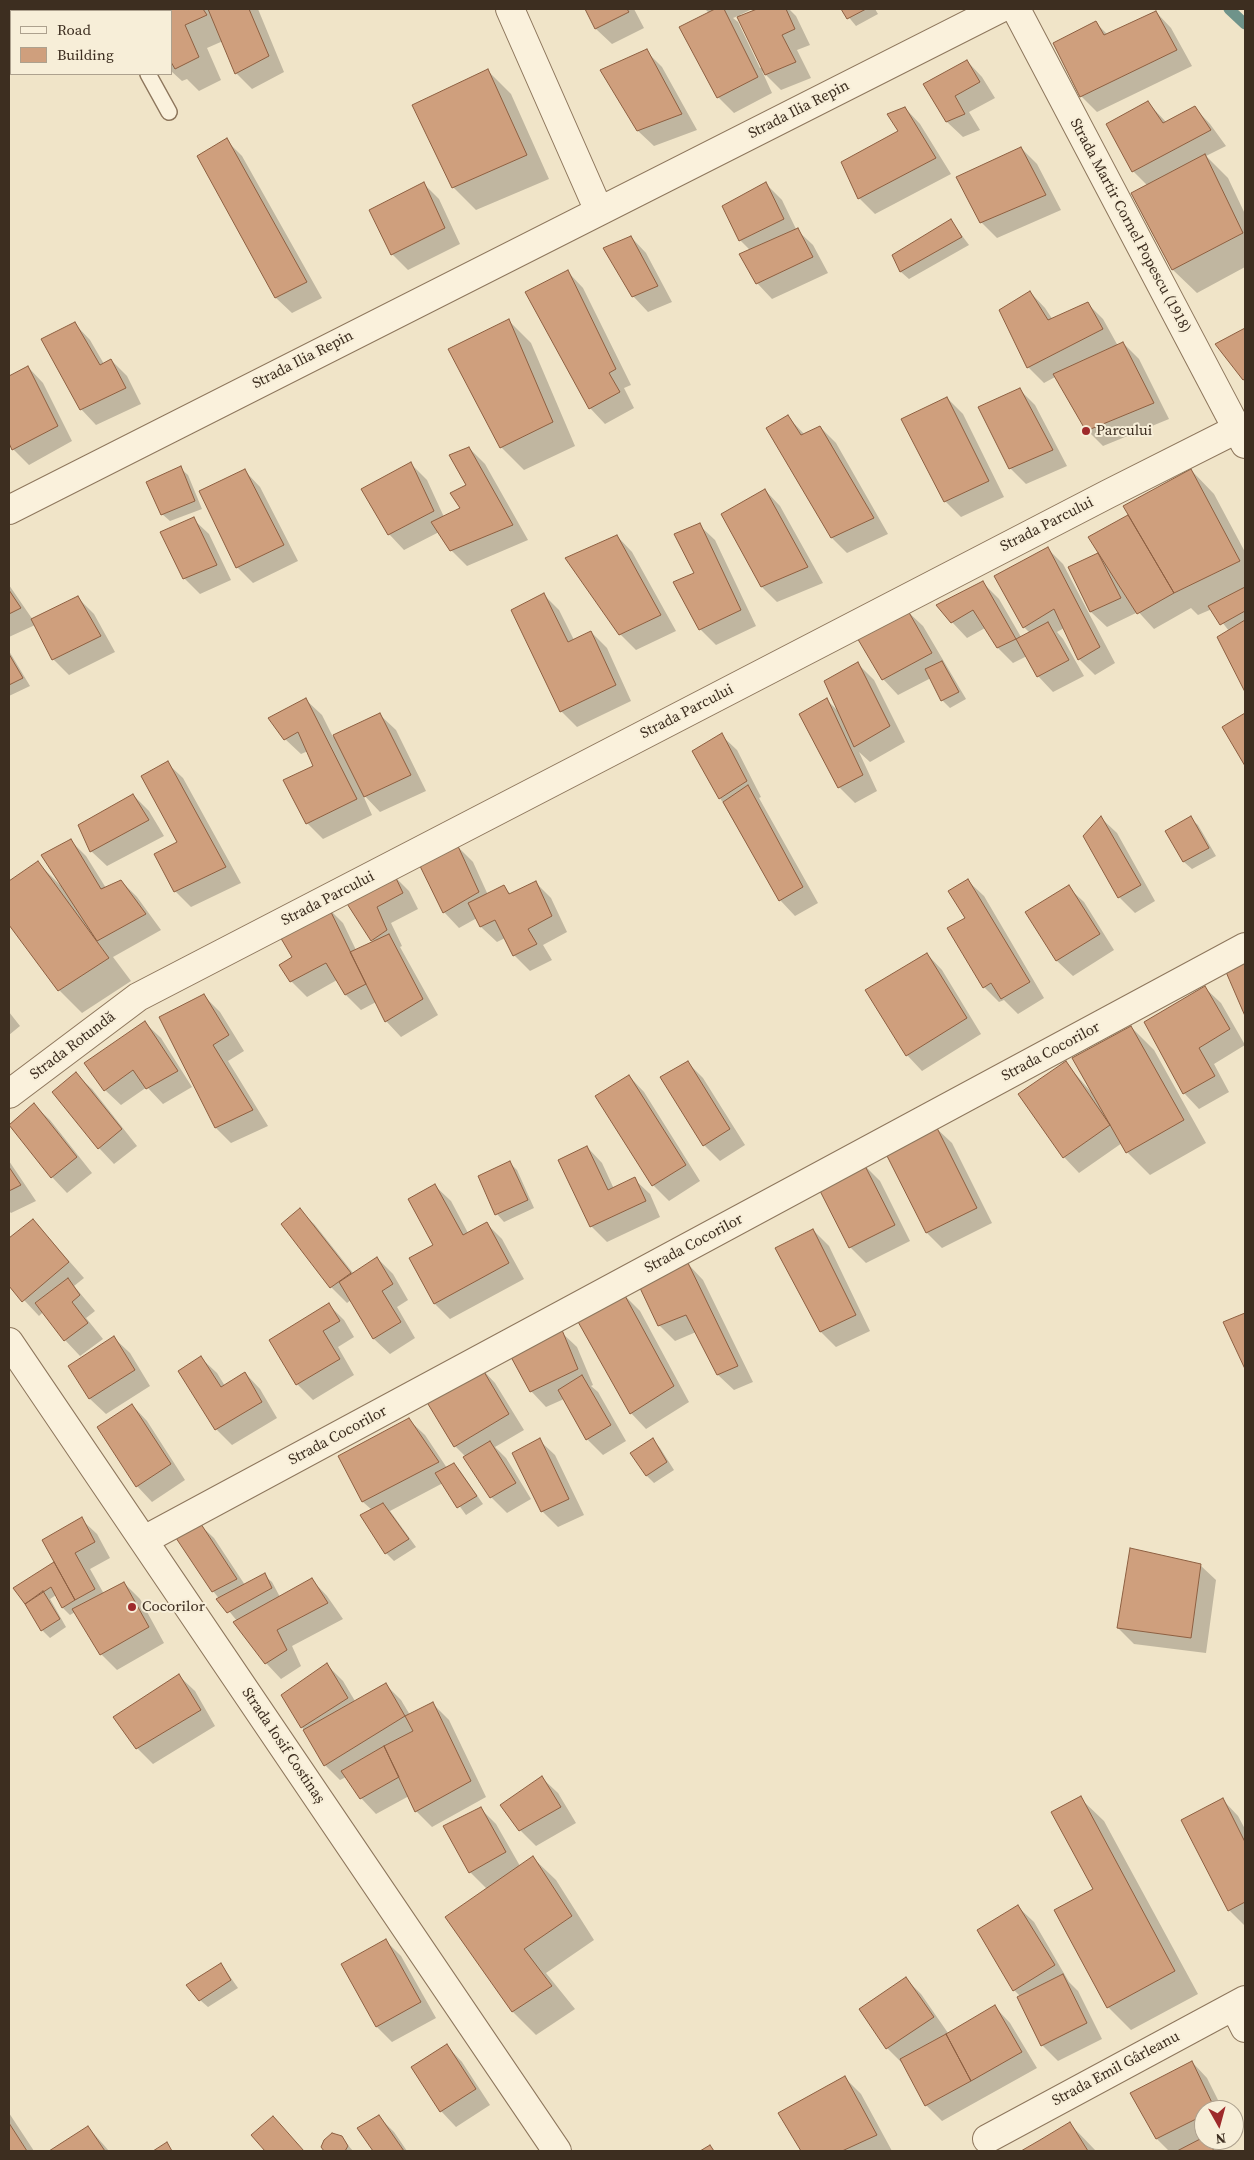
<!DOCTYPE html>
<html>
<head>
<meta charset="utf-8">
<style>
	body { margin:0 }
	#map { position:relative; width:1254px; height:2160px; overflow:hidden; background:#f0e4c8; font-family:"Source Serif 4",serif }
	canvas { display:block }
	.frame { position:absolute; inset:0; border:10px solid #3d2e20; pointer-events:none }
	.legend { position:absolute; left:10px; top:10px; width:162px; height:65px; box-sizing:border-box; background:#f7eed8; border:1px solid #ada18e; margin:0; padding:6px 9px; list-style:none; font-size:15px; color:#3d2e20 }
	.legend li { display:flex; align-items:center; gap:10px; height:25px }
	.legend b { width:25px; border:1px solid #ada18e }
	.north { position:absolute; left:1194px; top:2100px; width:50px; height:50px; box-sizing:border-box; background:#f7eed8; border:1px solid #ada18e; border-radius:50%; rotate:173deg; font-size:14px; font-weight:700; line-height:20px; text-align:center; color:#3d2e20 }
	.north::after { content:''; display:block; margin:auto; width:18px; height:22px; background:#9e2a2b; clip-path:polygon(50% 0,100% 100%,50% 72%,0 100%) }
</style>
</head>
<body>
<div id="map">
<canvas width="1254" height="2160"></canvas>
<div class="frame"></div>
<ul class="legend">
<li><b style="height:6px;background:#faf1dc"></b>Road</li>
<li><b style="height:14px;background:#cf9f7d"></b>Building</li>
</ul>
<div class="north">N</div>
</div>
<script>
const context = document.querySelector('canvas').getContext('2d');
context.lineJoin = 'round';
function fillPath(path, color) { context.fillStyle = color; context.fill(path, 'evenodd'); }
const toPath = rows => new Path2D(rows.map(r => 'M' + r).join(''));
function trace(path, color, width, dash) { context.strokeStyle = color; context.lineWidth = width; context.lineCap = dash ? 'butt' : 'round'; context.setLineDash(dash || []); context.stroke(path); }
function label(font, color, halo, rows, align = 'center') {
  context.font = font + ' "Source Serif 4",serif'; context.lineWidth = 4; context.setLineDash([]); context.textBaseline = 'middle'; context.strokeStyle = halo; context.fillStyle = color; for (const [text, x, y, turn = 0] of rows) {
    context.save(); context.translate(x, y); context.rotate((+turn || 0) * Math.PI / 180); context.textAlign = isNaN(turn) ? turn : align; if (halo) context.strokeText(text, 0, 0); context.fillText(text, 0, 0); context.restore();
  }
}
fillPath(toPath([
	[132,9,258,9,284,72,252,89,236,73,223,41,207,48,221,80,199,91,187,79,182,81,171,71,171,11,133,11],
	[586,9,634,9,644,28,612,44,596,29],
	[705,9,752,9,740,15,741,17,760,9,789,9,796,16,810,45,797,50,811,78,781,90,762,71,772,93,734,113,718,97,709,13],
	[738,16,762,67,760,68,738,22,733,18],
	[842,9,875,9,878,14,856,26],
	[1156,12,1171,28,1192,66,1097,112,1081,96,1096,23,1108,35],
	[646,51,662,67,697,130,654,146,638,131,602,71],
	[967,61,982,77,995,98,969,112,980,130,963,137,947,122,925,85],
	[487,70,511,94,549,179,476,210,453,187],
	[1148,103,1167,123,1195,108,1210,124,1226,146,1206,156,1228,178,1245,214,1245,267,1197,293,1173,270,1132,194,1148,186,1133,171],
	[905,108,920,124,951,174,875,214,859,198,900,131],
	[226,140,242,156,322,298,292,313,276,298,198,157],
	[1021,148,1037,164,1061,210,997,238,981,222],
	[424,184,439,199,460,244,408,270,392,254],
	[766,184,782,200,796,229,813,245,828,273,772,299,757,283,750,250,740,240],
	[951,221,969,245,909,279,901,272,893,256],
	[631,237,646,253,672,302,648,312,633,296],
	[568,272,583,288,631,385,624,388,634,408,605,424,590,408],
	[1030,292,1045,308,1053,320,1088,304,1103,319,1118,346,1123,343,1139,359,1169,419,1103,446,1087,430,1055,377,1044,383,1028,367],
	[508,320,531,343,575,446,524,470,501,447],
	[75,324,90,340,104,364,111,360,127,376,141,404,96,425,81,409],
	[1245,330,1245,380,1216,345],
	[28,367,43,383,72,441,29,465,13,449,9,440,9,377],
	[1019,389,1035,405,1067,466,1026,484,1010,468],
	[947,398,963,414,1004,497,961,517,945,501],
	[788,417,805,435,820,427,836,443,888,534,847,553,832,538],
	[469,448,485,464,528,540,467,566,451,550,439,532,404,550,389,534,411,464,427,480,444,517,462,508,468,486],
	[180,468,188,475,202,509,170,521,162,514],
	[1191,470,1214,494,1245,552,1245,689,1218,637,1229,631,1212,609,1198,615,1191,608,1154,629,1134,607,1136,613,1107,627,1091,612,1069,568,1100,553,1128,516,1132,520],
	[245,471,260,487,298,561,253,583,237,567],
	[765,490,780,506,823,583,777,602,762,587],
	[193,519,209,534,231,580,200,594,184,578],
	[699,525,715,540,756,626,716,645,700,629,695,574],
	[617,536,632,552,676,631,636,650,620,634],
	[1048,549,1063,564,1115,663,1095,675,1079,659,1064,628,1057,632,1063,639,1084,676,1053,692,1038,676,1027,656,1013,663,998,648,985,628,967,638,952,622,983,583,999,599,1021,637,1030,633,1024,627],
	[9,585,33,620,78,598,94,614,115,652,69,675,53,659,35,625,9,637],
	[544,595,559,610,574,640,591,632,607,648,631,701,577,727,561,711],
	[907,611,923,626,966,699,950,708,942,700,931,678,898,695,883,679],
	[9,651,30,686,9,696],
	[858,664,874,680,905,742,870,762,859,752,877,791,855,803,839,787,827,700,839,712],
	[306,700,322,715,333,737,380,715,396,730,426,791,380,812,362,793,372,815,323,839,307,823,314,767,308,751,301,754,285,739],
	[721,735,737,750,761,797,759,798,818,903,795,916,780,900,720,798],
	[167,763,183,778,241,883,191,907,175,891,179,842],
	[133,795,149,811,164,836,107,866,91,851],
	[1101,818,1117,833,1155,901,1135,913,1119,897,1084,836],
	[1190,818,1198,825,1216,856,1192,869,1184,862,1167,832],
	[71,841,86,856,106,888,121,881,137,897,161,930,113,957,131,981,82,1013,59,990,9,923,9,883,38,863,60,885],
	[457,846,473,862,488,895,503,887,511,894,535,882,551,898,567,932,543,945,552,960,530,971,514,955,505,938,497,942,481,927,477,918,459,928,444,912],
	[394,876,409,891,418,909,391,923,402,946,400,947,438,1015,401,1037,386,1021,376,1002,361,1010,346,995,337,980,307,997,291,981,294,958,328,908,343,923,356,950,374,942,346,899],
	[968,881,984,896,1044,998,1018,1014,1004,1000,999,1002,984,987],
	[1068,887,1084,902,1114,950,1073,976,1057,961,1027,912],
	[927,954,942,970,981,1034,922,1071,907,1055],
	[1205,988,1221,1003,1245,1045,1214,1064,1229,1092,1199,1109,1184,1093],
	[204,996,220,1012,244,1051,228,1061,268,1126,231,1143,216,1128,161,1018],
	[9,1012,20,1026,9,1035],
	[145,1023,161,1038,192,1087,163,1104,147,1087,121,1105,105,1090],
	[1131,1027,1154,1050,1206,1143,1150,1175,1127,1152,1122,1143,1079,1173,1064,1157,1066,1063,1091,1092],
	[687,1062,703,1078,745,1145,720,1161,704,1145,662,1078],
	[76,1074,92,1089,137,1146,114,1164,99,1148],
	[629,1076,644,1092,700,1181,669,1201,653,1185,597,1096],
	[34,1105,50,1120,92,1173,67,1193,52,1177,10,1124],
	[936,1128,952,1143,992,1223,942,1248,927,1233,887,1153],
	[587,1147,602,1163,614,1189,634,1179,650,1194,660,1217,607,1242,591,1226],
	[9,1161,36,1201,11,1213,9,1211],
	[510,1163,517,1170,534,1208,504,1222,497,1214],
	[864,1165,880,1181,910,1241,866,1263,850,1247],
	[435,1186,451,1201,468,1233,486,1223,502,1239,524,1279,450,1319,435,1304],
	[300,1210,315,1225,353,1273,377,1258,393,1274,408,1300,397,1307,415,1338,390,1354,374,1339,351,1300,347,1303,331,1287,283,1224],
	[33,1220,84,1278,74,1286,95,1311,86,1318,103,1339,80,1356,65,1340,43,1312,39,1316,9,1284,9,1240],
	[813,1230,829,1246,870,1331,836,1347,821,1332],
	[688,1264,703,1280,753,1382,734,1390,718,1375,696,1332,675,1341,659,1325],
	[624,1295,640,1311,689,1402,646,1429,631,1413],
	[329,1305,344,1320,354,1337,338,1347,354,1375,313,1400,297,1384],
	[1245,1314,1245,1366,1225,1323],
	[561,1332,577,1347,593,1385,591,1386,598,1392,626,1441,603,1455,587,1439,564,1399,546,1407,531,1391],
	[114,1338,130,1353,150,1386,106,1414,90,1399,69,1366],
	[201,1358,217,1373,225,1386,245,1373,260,1389,277,1418,232,1445,216,1429],
	[480,1367,495,1383,524,1430,495,1447,506,1458,531,1499,507,1513,491,1497,466,1457,455,1446],
	[132,1405,147,1421,185,1480,152,1502,137,1486],
	[409,1420,425,1435,447,1468,454,1464,461,1472,483,1504,466,1515,443,1483,390,1511,416,1547,394,1561,386,1553,372,1510,363,1502,340,1457],
	[539,1440,555,1455,584,1515,558,1527,542,1511],
	[653,1440,660,1448,674,1470,654,1483,646,1475],
	[81,1519,97,1534,110,1558,90,1569,104,1594,124,1583,140,1599,164,1643,117,1670,101,1654,75,1612,70,1615,63,1608,56,1595,50,1599,66,1627,50,1638,42,1630,14,1588,53,1564,57,1568],
	[198,1523,214,1538,245,1585,264,1575,272,1582,280,1597,312,1580,327,1596,343,1619,292,1646,301,1666,281,1679,266,1663,237,1621,213,1591],
	[1200,1565,1216,1580,1206,1653,1134,1644,1118,1628],
	[327,1665,343,1681,355,1701,385,1684,401,1700,410,1715,433,1704,449,1720,486,1797,432,1827,416,1811,409,1796,376,1814,361,1798,346,1777,340,1780,325,1765,302,1727],
	[179,1676,195,1691,215,1726,153,1764,137,1748],
	[542,1778,558,1793,576,1823,536,1846,520,1830],
	[1080,1798,1104,1821,1198,1994,1131,2030,1108,2007,1095,1890],
	[1223,1800,1238,1816,1245,1829,1245,1926,1229,1910],
	[480,1808,496,1824,520,1866,532,1857,556,1880,594,1940,546,1973,575,2009,536,2035,513,2012,446,1918,487,1889,470,1872],
	[1018,1907,1034,1922,1069,1982,1078,1991,1102,2039,1058,2061,1042,2045,1019,1998,1021,1997,1014,1990],
	[386,1941,401,1956,436,2018,392,2042,377,2027,342,1965],
	[221,1964,238,1988,208,2007,200,2000],
	[906,1979,921,1994,948,2033,995,2007,1010,2023,1037,2068,942,2121,926,2105,903,2064,887,2048,861,2009],
	[447,2046,462,2062,490,2105,456,2127,441,2111],
	[1192,2062,1207,2078,1223,2110,1204,2110,1204,2140,1208,2140,1217,2151,1169,2151,1157,2139],
	[845,2078,861,2094,892,2151,802,2151,780,2114],
	[9,2113,34,2151,9,2151],
	[379,2117,394,2132,407,2151,374,2151,359,2128],
	[1070,2124,1096,2151,1024,2151],
	[88,2127,109,2151,51,2151],
	[341,2137,353,2151,325,2151,322,2147]
]), '#0003');
trace(toPath([
	[1229,9,1245,24]
]), '#6f938a', 11);
const building = toPath([
	[131,9,203,9,207,15,185,25,199,57,175,69,171,62,171,11,132,11,131,9],
	[208,9,249,9,269,56,235,74,208,9],
	[585,9,627,9,629,12,595,29,585,9],
	[715,9,724,9,758,77,717,98,679,27,715,9],
	[757,9,786,9,795,29,782,35,796,62,765,75,737,17,757,9],
	[841,9,866,9,847,19,841,9],
	[1156,11,1177,50,1080,97,1053,43,1096,21,1104,35,1156,11],
	[647,49,682,114,637,131,600,70,647,49],
	[967,60,980,82,955,96,965,114,946,122,923,84,967,60],
	[488,69,527,155,452,188,412,105,488,69],
	[1148,101,1163,123,1195,106,1211,130,1132,172,1106,124,1148,101],
	[905,107,936,158,858,199,841,162,898,131,887,114,905,107],
	[227,138,307,282,275,298,197,156,227,138],
	[1021,147,1046,195,980,223,956,177,1021,147],
	[1205,154,1243,233,1172,270,1131,193,1205,154],
	[424,182,445,228,391,255,369,210,424,182],
	[766,182,784,219,739,241,722,206,766,182],
	[951,219,962,237,900,272,892,255,951,219],
	[798,228,813,257,756,284,739,254,798,228],
	[631,236,658,286,632,297,603,248,631,236],
	[568,270,616,369,609,373,620,392,589,409,525,292,568,270],
	[1030,291,1048,320,1088,302,1103,329,1027,368,999,310,1030,291],
	[509,319,553,422,500,448,448,349,509,319],
	[75,322,100,365,111,359,126,388,80,410,41,339,75,322],
	[1245,328,1245,379,1243,380,1215,344,1245,328],
	[1123,342,1154,403,1086,431,1053,374,1123,342],
	[28,366,58,426,12,450,9,443,9,376,28,366],
	[1020,388,1053,450,1009,469,978,407,1020,388],
	[947,397,989,481,944,502,901,419,947,397],
	[788,415,801,435,820,426,874,518,831,538,766,428,788,415],
	[469,447,513,525,450,551,431,522,460,508,450,493,466,485,449,455,469,447],
	[411,462,434,511,388,535,361,489,411,462],
	[181,466,195,501,161,515,146,482,181,466],
	[245,469,284,545,236,568,199,491,245,469],
	[1191,469,1240,561,1174,593,1123,506,1191,469],
	[765,489,808,567,761,587,721,514,765,489],
	[1128,515,1174,593,1137,614,1088,537,1128,515],
	[194,517,217,565,183,579,160,532,194,517],
	[700,523,741,610,699,630,673,582,694,573,674,534,700,523],
	[617,535,661,615,619,635,565,558,617,535],
	[1048,547,1100,647,1078,660,1054,609,1023,628,994,576,1048,547],
	[1098,553,1121,598,1090,612,1068,567,1098,553],
	[983,581,1016,639,997,648,973,610,951,623,936,605,983,581],
	[1245,587,1245,611,1220,625,1208,606,1245,587],
	[9,590,21,608,9,614,9,590],
	[544,593,568,642,591,631,616,685,560,712,511,610,544,593],
	[78,596,101,636,52,660,31,619,78,596],
	[907,609,932,653,882,680,856,636,907,609],
	[1245,620,1245,692,1217,637,1245,620],
	[1048,622,1069,660,1037,677,1016,639,1048,622],
	[9,654,23,678,9,685,9,654],
	[942,661,959,692,941,701,925,669,942,661],
	[858,662,890,726,854,747,824,681,858,662],
	[306,698,357,799,306,824,283,780,313,766,298,732,284,740,268,718,306,698],
	[827,698,863,775,838,788,799,714,827,698],
	[380,713,411,775,364,797,333,735,380,713],
	[1245,713,1245,766,1222,727,1245,713],
	[722,733,747,781,719,799,692,751,722,733],
	[168,761,226,867,174,892,154,854,177,842,141,776,168,761],
	[748,785,803,887,779,901,723,802,748,785],
	[133,794,149,820,90,852,78,825,133,794],
	[1101,816,1141,885,1118,898,1083,836,1101,816],
	[1191,816,1209,848,1183,862,1165,831,1191,816],
	[71,839,101,889,121,880,146,914,97,941,41,855,71,839],
	[457,844,479,892,443,913,418,862,457,844],
	[38,861,109,958,58,991,9,925,9,881,38,861],
	[394,874,403,893,377,907,387,930,371,941,344,899,394,874],
	[968,879,1030,982,1001,999,991,983,983,988,947,928,965,918,948,891,968,879],
	[536,881,552,916,528,929,537,944,513,956,495,920,480,927,468,903,504,885,509,894,536,881],
	[1069,885,1100,934,1056,961,1025,912,1069,885],
	[328,906,366,984,345,995,326,963,290,982,279,965,292,957,279,935,328,906],
	[389,934,423,999,385,1022,350,952,389,934],
	[927,953,967,1018,906,1056,865,990,927,953],
	[1245,961,1245,1016,1226,972,1245,961],
	[1205,986,1230,1029,1199,1048,1215,1076,1183,1094,1144,1022,1205,986],
	[204,994,229,1035,213,1045,253,1110,215,1128,159,1017,204,994],
	[145,1021,178,1071,146,1089,133,1070,104,1091,84,1063,145,1021],
	[1131,1026,1184,1120,1126,1153,1072,1058,1131,1026],
	[688,1061,730,1129,703,1146,660,1077,688,1061],
	[1066,1061,1110,1125,1063,1158,1018,1094,1066,1061],
	[76,1072,122,1129,98,1149,52,1092,76,1072],
	[629,1075,686,1165,652,1186,595,1096,629,1075],
	[34,1103,77,1157,51,1178,9,1125,34,1103],
	[936,1126,977,1208,926,1233,885,1152,936,1126],
	[587,1146,608,1190,635,1177,646,1201,590,1227,558,1160,587,1146],
	[510,1161,528,1200,495,1215,478,1176,510,1161],
	[864,1164,895,1225,849,1248,818,1187,864,1164],
	[9,1167,21,1185,9,1191,9,1167],
	[435,1184,463,1235,487,1222,509,1263,434,1304,409,1258,433,1245,408,1199,435,1184],
	[300,1208,351,1273,330,1288,281,1224,300,1208],
	[33,1219,69,1262,22,1302,9,1286,9,1238,33,1219],
	[813,1229,856,1315,820,1332,775,1248,813,1229],
	[377,1257,393,1284,382,1291,401,1322,373,1339,339,1282,377,1257],
	[688,1263,738,1366,717,1375,686,1315,658,1326,640,1288,688,1263],
	[68,1278,80,1295,72,1302,88,1323,64,1341,35,1303,68,1278],
	[624,1294,674,1386,630,1414,577,1320,624,1294],
	[329,1303,340,1321,323,1331,340,1359,296,1385,269,1340,329,1303],
	[1245,1313,1245,1369,1223,1322,1245,1313],
	[562,1330,578,1369,530,1392,511,1357,562,1330],
	[114,1336,135,1370,89,1399,68,1366,114,1336],
	[201,1356,221,1387,245,1372,262,1402,215,1430,178,1371,201,1356],
	[480,1365,509,1414,454,1447,425,1399,480,1365],
	[582,1375,611,1425,586,1440,558,1390,582,1375],
	[132,1404,171,1464,136,1487,97,1427,132,1404],
	[409,1418,439,1462,362,1502,338,1456,409,1418],
	[540,1438,569,1499,541,1512,512,1453,540,1438],
	[653,1438,667,1462,646,1476,630,1453,653,1438],
	[490,1441,516,1483,490,1498,463,1457,490,1441],
	[454,1463,477,1496,457,1508,435,1473,454,1463],
	[383,1503,409,1539,385,1554,360,1515,383,1503],
	[82,1517,95,1542,75,1553,95,1589,75,1600,42,1540,82,1517],
	[199,1521,237,1579,212,1592,174,1535,199,1521],
	[1130,1548,1201,1564,1191,1638,1117,1628,1130,1548],
	[54,1562,75,1600,62,1608,51,1587,25,1604,13,1588,54,1562],
	[265,1573,272,1588,227,1613,216,1599,265,1573],
	[312,1578,328,1603,277,1630,287,1650,265,1664,233,1622,312,1578],
	[124,1582,149,1627,100,1655,72,1609,124,1582],
	[43,1591,60,1619,41,1631,25,1604,43,1591],
	[327,1663,348,1698,301,1728,281,1695,327,1663],
	[179,1674,201,1710,136,1749,113,1717,179,1674],
	[386,1683,405,1716,324,1766,303,1730,386,1683],
	[433,1702,471,1781,415,1812,384,1746,413,1731,405,1716,433,1702],
	[384,1746,399,1777,360,1799,341,1771,384,1746],
	[542,1776,561,1807,519,1831,500,1805,542,1776],
	[1081,1796,1175,1971,1107,2008,1054,1910,1093,1889,1051,1812,1081,1796],
	[1223,1798,1245,1842,1245,1902,1228,1911,1181,1820,1223,1798],
	[481,1807,506,1852,469,1873,443,1826,481,1807],
	[533,1856,572,1916,524,1949,552,1986,512,2012,445,1917,533,1856],
	[1018,1905,1055,1965,1013,1991,977,1930,1018,1905],
	[386,1939,421,2002,376,2027,341,1964,386,1939],
	[221,1963,231,1980,199,2001,186,1985,221,1963],
	[1063,1974,1087,2023,1041,2046,1017,1997,1063,1974],
	[906,1977,934,2017,886,2049,859,2009,906,1977],
	[995,2005,1022,2052,971,2081,946,2034,995,2005],
	[946,2034,971,2081,925,2106,900,2059,946,2034],
	[447,2044,476,2089,440,2112,411,2067,447,2044],
	[1192,2061,1215,2109,1204,2110,1204,2115,1156,2139,1130,2093,1192,2061],
	[845,2076,877,2135,842,2151,801,2151,778,2113,845,2076],
	[379,2115,404,2151,373,2151,357,2128,379,2115],
	[273,2116,304,2151,265,2151,251,2135,273,2116],
	[1070,2122,1088,2151,1021,2151,1040,2140,1070,2122],
	[9,2123,27,2151,9,2151,9,2123],
	[88,2126,105,2151,49,2151,88,2126],
	[332,2133,342,2136,348,2146,345,2151,324,2151,321,2147,324,2140,332,2133],
	[1204,2137,1204,2140,1208,2140,1214,2151,1177,2151,1204,2137],
	[167,2142,172,2151,153,2151,167,2142],
	[710,2145,714,2151,700,2151,710,2145]
]);
fillPath(building, '#cf9f7d');
trace(building, '#8d5f41', 1);
const service = toPath([
	[113,9,114,11],
	[148,74,169,112]
]);
const minor = toPath([
	[510,9,599,211],
	[1016,9,1245,444],
	[9,510,999,9],
	[9,1094,138,997,1108,494,1237,429],
	[9,1342,557,2151],
	[144,1540,1245,947],
	[1234,2006,1245,2028],
	[987,2139,1245,2000]
]);
trace(service, '#8d765c', 18);
trace(minor, '#8d765c', 30);
trace(service, '#faf1dc', 15);
trace(minor, '#faf1dc', 28);
for (const [x, y, r, color] of [
	[1086,431,5,"#9e2a2b"],
	[132,1607,5,"#9e2a2b"]
]) { const dot = new Path2D(); dot.arc(x, y, r, 0, 2 * Math.PI); context.fillStyle = color; context.fill(dot); trace(dot, '#f7eed8', 2); }
label('15px', '#3d2e20', '#f7eed8', [
	["Strada Ilia Repin",799,110,-27],
	["Strada Martir Cornel Popescu (1918)",1130,226,62],
	["Strada Ilia Repin",303,360,-27],
	["Strada Parcului",1047,525,-27],
	["Strada Parcului",687,712,-27],
	["Strada Parcului",328,899,-27],
	["Strada Rotundă",73,1046,-37],
	["Strada Cocorilor",1051,1052,-28],
	["Strada Cocorilor",694,1244,-28],
	["Strada Cocorilor",338,1436,-28],
	["Strada Iosif Costinaș",283,1746,56],
	["Strada Emil Gârleanu",1116,2069,-28]
]);
label('15px', '#3d2e20', '#f7eed8', [
	["Parcului",1096,431],
	["Cocorilor",142,1607]
], 'left');
</script>
</body>
</html>
